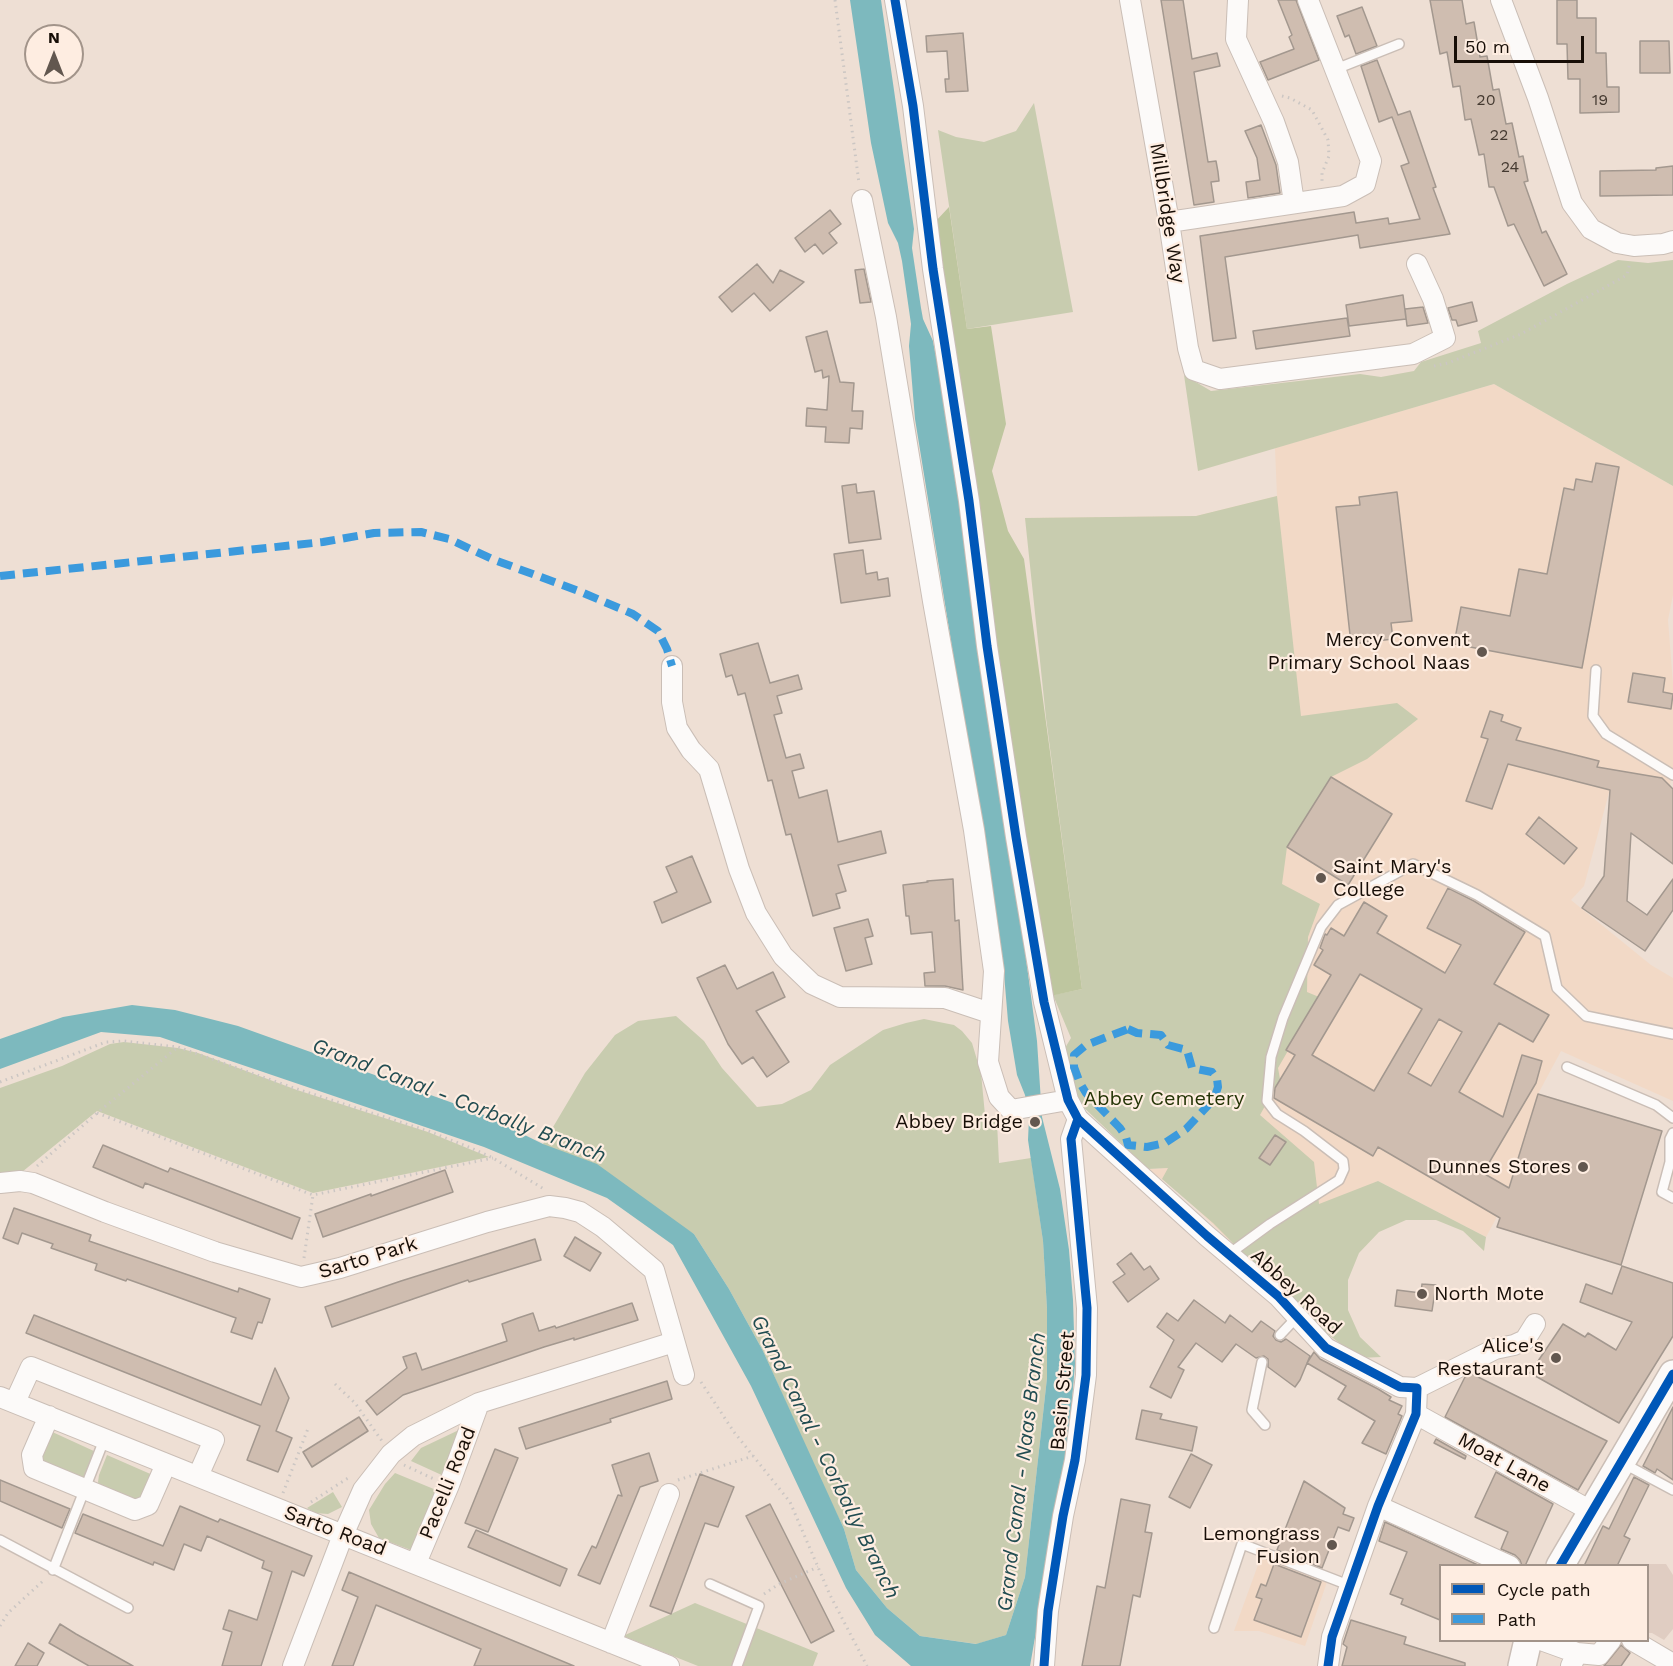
<!DOCTYPE html>
<html>
<head>
<meta charset="utf-8">
<style>
	body { margin:0 }
	#map { position:relative; width:1673px; height:1666px; overflow:hidden; background:#eedfd4; font-family:"Work Sans",sans-serif }
	canvas { display:block }
	.legend { position:absolute; left:1439px; top:1564px; width:210px; height:78px; box-sizing:border-box; background:#feede1; border:2px solid #a2948a; margin:0; padding:8px 10px; list-style:none; font-size:18px; color:#170e07 }
	.legend li { display:flex; align-items:center; gap:12px; height:30px }
	.legend b { width:30px; border:2px solid #a2948a }
	.north { position:absolute; left:24px; top:24px; width:60px; height:60px; box-sizing:border-box; background:#feede1; border:2px solid #a2948a; border-radius:50%; rotate:0deg; font-size:16px; font-weight:700; line-height:24px; text-align:center; color:#170e07 }
	.north::after { content:''; display:block; margin:auto; width:21px; height:27px; background:#62574f; clip-path:polygon(50% 0,100% 100%,50% 72%,0 100%) }
	.scale { position:absolute; left:1454px; top:36px; width:130px; height:27px; box-sizing:border-box; border:3px solid #170e07; border-top:0; padding-left:8px; font-size:18px; line-height:21px; white-space:nowrap; color:#170e07; -webkit-text-stroke:4px #feede1; paint-order:stroke }
</style>
</head>
<body>
<div id="map">
<canvas width="1673" height="1666"></canvas>
<ul class="legend">
<li><b style="height:8px;background:#0057b8"></b>Cycle path</li>
<li><b style="height:8px;background:#3b9add"></b>Path</li>
</ul>
<div class="north">N</div>
<div class="scale">50 m</div>
</div>
<script>
const context = document.querySelector('canvas').getContext('2d');
context.lineJoin = 'round';
function fillPath(path, color) { context.fillStyle = color; context.fill(path, 'evenodd'); }
const toPath = rows => new Path2D(rows.map(r => 'M' + r).join(''));
function trace(path, color, width, dash) { context.strokeStyle = color; context.lineWidth = width; context.lineCap = dash ? 'butt' : 'round'; context.setLineDash(dash || []); context.stroke(path); }
function label(font, color, halo, rows, align = 'center') {
  context.font = font + ' "Work Sans",sans-serif'; context.lineWidth = 4.5; context.setLineDash([]); context.textBaseline = 'middle'; context.strokeStyle = halo; context.fillStyle = color; for (const [text, x, y, turn = 0] of rows) {
    context.save(); context.translate(x, y); context.rotate((+turn || 0) * Math.PI / 180); context.textAlign = isNaN(turn) ? turn : align; if (halo) context.strokeText(text, 0, 0); context.fillText(text, 0, 0); context.restore();
  }
}
fillPath(toPath([
	[1649,1564,1666,1564,1673,1575,1673,1629,1664,1640,1652,1633,1648,1633]
]), '#e0cdc2');
fillPath(toPath([
	[1494,384,1673,486,1673,595,1668,620,1673,684,1673,768,1670,785,1615,770,1584,886,1571,900,1651,965,1673,978,1673,1101,1561,1051,1538,1094,1504,1204,1486,1237,1378,1181,1239,1250,1178,1191,1148,1169,1169,1168,1025,518,1196,516,1277,496,1275,448],
	[1262,1554,1328,1579,1305,1646,1259,1631,1234,1631]
]), '#f2d9c6');
fillPath(toPath([
	[1034,103,1073,312,967,329,938,130,956,137,984,142,1016,131],
	[1618,260,1648,263,1673,260,1673,486,1494,384,1198,471,1184,375,1211,391,1360,374,1381,377,1414,371,1421,362,1481,343,1478,331,1567,284],
	[1277,496,1301,716,1397,703,1418,719,1367,759,1331,777,1287,847,1282,884,1320,904,1308,937,1307,992,1319,997,1278,1068,1280,1079,1260,1115,1314,1162,1319,1204,1378,1181,1486,1237,1484,1251,1463,1231,1436,1220,1406,1220,1379,1232,1359,1253,1348,1280,1348,1310,1360,1337,1381,1357,1359,1358,1308,1319,1213,1223,1162,1179,1168,1168,1148,1169,1077,1101,1065,1048,1071,1038,1053,995,1082,989,1046,718,1025,518,1196,516],
	[676,1016,704,1041,722,1068,757,1107,782,1104,811,1090,830,1065,883,1030,906,1023,924,1019,954,1025,962,1031,972,1043,981,1073,985,1115,997,1122,999,1163,1031,1158,1043,1241,1047,1309,1047,1378,1025,1577,1006,1635,977,1644,920,1636,887,1608,856,1570,844,1529,820,1479,763,1351,729,1289,694,1234,543,1144,585,1073,615,1035,638,1021],
	[124,1042,178,1048,198,1053,297,1090,428,1132,489,1157,313,1193,97,1111,22,1172,0,1173,0,1088,62,1066,110,1044],
	[461,1429,446,1477,411,1461,421,1448],
	[48,1430,96,1452,87,1473,84,1477,79,1477,41,1462,40,1450],
	[107,1455,155,1476,138,1502,100,1487,98,1482,99,1475],
	[395,1473,441,1492,419,1553,379,1538,371,1524,369,1510,385,1484],
	[333,1492,342,1507,328,1514,315,1513,307,1508],
	[695,1603,818,1653,813,1666,698,1666,623,1636]
]), '#c8ccaf');
fillPath(toPath([
	[949,207,967,329,991,326,1006,424,992,471,1008,531,1024,559,1082,989,1037,999,935,222]
]), '#bec69f');
fillPath(toPath([
	[850,0,881,0,914,229,912,248,921,308,923,319,933,341,940,377,1001,771,1037,1041,1042,1117,1060,1189,1069,1250,1073,1300,1075,1364,1071,1413,1062,1483,1030,1666,911,1666,875,1635,846,1588,751,1386,673,1245,607,1198,484,1147,160,1037,101,1032,0,1069,0,1039,63,1017,132,1005,175,1010,238,1026,478,1112,543,1144,597,1164,694,1234,729,1289,763,1351,844,1529,856,1570,887,1608,920,1636,976,1644,1006,1635,1025,1577,1047,1378,1047,1309,1043,1241,1028,1140,1029,1118,1025,1095,1017,1075,1008,1021,1003,962,915,419,909,346,911,324,902,261,898,243,888,223,871,143]
]), '#7db9be');
const building = toPath([
	[1161,0,1183,0,1192,59,1217,53,1220,66,1194,72,1208,162,1216,161,1218,172,1219,181,1211,182,1214,202,1194,205,1161,0],
	[1278,0,1296,0,1319,60,1268,80,1260,62,1294,49,1289,37,1292,35,1278,0],
	[1430,0,1462,0,1466,24,1474,22,1480,57,1487,56,1493,90,1499,89,1506,124,1512,123,1519,157,1523,156,1528,181,1524,182,1542,233,1546,231,1567,274,1544,286,1514,224,1508,226,1494,187,1489,187,1484,154,1479,155,1471,119,1465,120,1460,86,1453,87,1447,52,1440,54,1430,0],
	[1557,0,1577,0,1577,18,1596,18,1596,53,1606,53,1607,87,1619,87,1619,112,1580,113,1580,79,1568,79,1567,44,1557,44,1557,0],
	[1362,7,1377,46,1356,54,1349,35,1345,37,1337,16,1362,7],
	[963,33,968,91,946,92,945,79,949,79,947,51,927,52,926,36,963,33],
	[1640,41,1669,41,1670,73,1640,73,1640,41],
	[1377,60,1398,115,1410,111,1436,187,1433,188,1450,234,1360,248,1358,235,1225,257,1236,338,1213,341,1200,236,1354,212,1356,223,1388,218,1389,224,1420,219,1401,166,1409,163,1392,117,1379,122,1361,66,1377,60],
	[1261,125,1276,165,1280,193,1248,198,1246,182,1260,180,1257,158,1245,131,1261,125],
	[1673,166,1673,195,1600,196,1600,171,1656,170,1656,168,1673,166],
	[830,210,841,224,829,233,837,243,823,254,815,244,805,252,795,238,830,210],
	[757,264,773,283,780,270,804,282,770,311,754,293,732,312,719,297,757,264],
	[864,269,871,302,860,303,855,270,864,269],
	[1403,295,1406,319,1349,326,1346,305,1403,295],
	[1472,302,1477,321,1458,326,1456,320,1452,320,1448,308,1472,302],
	[1423,307,1428,323,1407,326,1405,309,1423,307],
	[1347,318,1350,336,1256,349,1253,331,1347,318],
	[827,331,840,382,854,383,852,411,863,411,862,429,850,428,849,443,825,442,826,427,806,426,807,408,827,410,829,376,823,378,822,370,815,372,806,337,827,331],
	[1596,463,1619,467,1582,668,1454,644,1461,607,1510,616,1519,569,1547,574,1564,488,1574,490,1576,479,1592,482,1596,463],
	[856,484,857,493,874,491,881,539,849,543,842,486,856,484],
	[1397,492,1412,621,1391,623,1393,639,1351,644,1336,507,1360,505,1359,497,1397,492],
	[863,550,866,574,877,572,878,580,888,578,890,596,841,603,834,554,863,550],
	[758,643,770,683,798,675,802,689,777,696,782,713,774,715,786,758,800,754,804,768,792,771,799,798,827,790,838,842,881,831,886,853,838,865,846,891,836,894,840,908,813,916,791,834,786,835,772,780,768,781,745,693,738,695,732,675,726,677,720,654,758,643],
	[1633,673,1665,678,1663,692,1673,694,1671,709,1628,702,1633,673],
	[1490,711,1503,715,1501,721,1521,728,1516,740,1599,761,1597,767,1662,778,1673,789,1673,864,1631,833,1627,901,1647,915,1673,879,1673,910,1645,951,1582,908,1604,876,1610,790,1508,764,1492,809,1466,801,1488,739,1481,737,1490,711],
	[1331,777,1392,814,1348,885,1287,847,1331,777],
	[1539,817,1577,848,1564,864,1526,834,1539,817],
	[692,856,711,902,662,923,654,902,677,892,666,867,692,856],
	[953,879,955,921,959,920,963,990,945,986,925,986,924,973,935,972,932,932,911,934,909,916,906,916,903,885,928,882,927,881,953,879],
	[1448,888,1474,901,1525,932,1494,984,1549,1015,1533,1042,1499,1023,1459,1092,1503,1117,1522,1055,1542,1061,1536,1083,1483,1173,1509,1188,1538,1094,1662,1131,1621,1265,1497,1227,1500,1218,1378,1147,1373,1156,1274,1098,1275,1088,1295,1055,1286,1050,1331,975,1314,965,1323,950,1320,948,1325,934,1327,935,1331,928,1344,936,1364,902,1387,916,1377,933,1445,973,1461,945,1427,928,1448,888],
	[1360,974,1422,1009,1374,1091,1312,1055,1360,974],
	[1439,1019,1462,1032,1431,1086,1408,1073,1439,1019],
	[868,919,873,936,865,938,872,964,846,971,834,928,868,919],
	[725,965,737,989,773,972,785,997,756,1011,789,1062,767,1077,753,1057,742,1064,728,1044,697,978,725,965],
	[1275,1135,1286,1142,1270,1165,1259,1158,1275,1135],
	[103,1145,168,1172,170,1168,300,1218,292,1239,145,1183,143,1188,93,1167,103,1145],
	[445,1170,453,1192,323,1237,315,1214,371,1194,371,1196,445,1170],
	[14,1208,91,1235,89,1241,238,1292,239,1288,270,1299,262,1323,258,1322,252,1339,231,1332,236,1318,127,1279,126,1281,95,1270,97,1264,51,1248,53,1244,22,1233,18,1244,3,1238,14,1208],
	[575,1237,601,1253,590,1271,564,1256,575,1237],
	[535,1239,541,1260,469,1282,468,1280,332,1327,325,1307,401,1281,535,1239],
	[1131,1253,1144,1270,1150,1266,1159,1279,1128,1302,1113,1282,1125,1274,1117,1264,1131,1253],
	[1622,1266,1673,1283,1673,1336,1619,1423,1530,1373,1563,1324,1585,1337,1588,1333,1616,1350,1632,1322,1580,1302,1586,1284,1612,1294,1622,1266],
	[1422,1284,1436,1285,1432,1311,1395,1306,1397,1290,1421,1293,1422,1284],
	[1194,1300,1225,1323,1230,1315,1252,1332,1261,1321,1275,1331,1273,1336,1276,1340,1281,1342,1286,1339,1310,1356,1300,1380,1295,1387,1268,1367,1268,1359,1264,1356,1256,1358,1236,1344,1222,1362,1196,1343,1178,1367,1184,1370,1171,1398,1150,1387,1174,1340,1157,1327,1167,1313,1178,1321,1194,1300],
	[632,1303,638,1320,574,1340,574,1338,544,1347,403,1395,377,1415,366,1401,407,1368,403,1357,416,1353,422,1370,507,1341,502,1324,518,1318,533,1313,539,1331,555,1326,556,1328,632,1303],
	[34,1315,261,1405,275,1368,289,1398,276,1431,292,1438,278,1472,247,1460,260,1426,26,1333,34,1315],
	[1314,1352,1320,1359,1378,1389,1391,1397,1389,1400,1402,1406,1398,1414,1402,1416,1386,1454,1362,1443,1375,1421,1338,1399,1346,1386,1307,1363,1314,1352],
	[1472,1374,1607,1441,1578,1490,1445,1417,1465,1377,1472,1374],
	[667,1381,672,1399,610,1419,611,1422,526,1449,519,1428,667,1381],
	[1673,1407,1673,1480,1657,1469,1655,1473,1643,1466,1673,1407],
	[1142,1410,1162,1414,1160,1419,1197,1427,1192,1451,1136,1439,1142,1410],
	[359,1417,368,1431,312,1467,303,1452,359,1417],
	[1436,1439,1466,1456,1465,1459,1434,1443,1436,1439],
	[495,1449,518,1458,488,1532,465,1523,495,1449],
	[649,1453,658,1481,640,1487,600,1584,578,1575,592,1546,596,1548,618,1495,622,1496,612,1465,649,1453],
	[1191,1454,1212,1465,1190,1508,1169,1497,1191,1454],
	[1496,1472,1553,1504,1525,1566,1522,1566,1520,1560,1515,1555,1501,1549,1508,1532,1475,1517,1496,1472],
	[700,1474,734,1487,718,1527,705,1523,671,1614,650,1606,700,1474],
	[1634,1477,1649,1485,1624,1536,1630,1539,1617,1566,1584,1566,1603,1526,1609,1529,1634,1477],
	[0,1480,70,1509,62,1528,0,1501,0,1480],
	[1304,1481,1345,1508,1343,1514,1354,1518,1349,1531,1338,1527,1322,1568,1277,1550,1304,1481],
	[1121,1499,1150,1505,1145,1532,1152,1533,1140,1597,1133,1595,1120,1666,1082,1666,1097,1586,1105,1588,1121,1499],
	[770,1504,834,1631,811,1643,746,1516,770,1504],
	[180,1506,218,1522,220,1519,312,1556,304,1576,292,1571,261,1666,222,1666,232,1632,223,1629,229,1610,257,1620,272,1572,262,1568,264,1561,207,1536,201,1551,184,1544,174,1570,154,1562,153,1565,75,1533,83,1514,163,1546,180,1506],
	[1385,1522,1480,1566,1440,1566,1440,1620,1401,1604,1403,1599,1390,1594,1407,1552,1379,1541,1385,1522],
	[476,1530,567,1569,560,1586,468,1547,476,1530],
	[1274,1564,1321,1582,1301,1637,1254,1620,1262,1599,1256,1597,1261,1584,1266,1586,1274,1564],
	[349,1572,444,1612,574,1666,474,1666,481,1649,376,1605,353,1666,332,1666,358,1597,342,1590,349,1572],
	[1351,1620,1406,1637,1404,1644,1465,1663,1465,1666,1342,1666,1347,1647,1343,1644,1351,1620],
	[60,1624,76,1634,133,1666,89,1666,49,1643,60,1624],
	[28,1643,44,1653,37,1666,15,1666,28,1643],
	[1621,1645,1630,1653,1621,1666,1604,1666,1621,1645]
]);
fillPath(building, '#cfbdb0');
trace(building, '#a3988f', 1.5);
const lane = toPath([
	[1336,69,1399,44],
	[1596,670,1593,716,1606,734,1673,775],
	[1567,1067,1656,1105,1673,1118],
	[1670,1162,1670,1139,1673,1133],
	[1673,1163,1670,1162,1662,1192,1673,1198],
	[1229,1254,1270,1224,1339,1180,1344,1169,1343,1161,1304,1131,1277,1114,1267,1101,1271,1057,1283,1018,1321,927,1338,905,1413,864,1477,895,1545,936,1557,988,1586,1016,1673,1034],
	[1280,1335,1297,1317],
	[1262,1362,1252,1410,1265,1425],
	[1623,1466,1630,1467,1673,1490],
	[0,1540,128,1608],
	[53,1570,104,1440],
	[710,1584,759,1606,737,1666],
	[1214,1628,1242,1544,1351,1586]
]);
const street = toPath([
	[895,0,913,106,933,269,969,501,987,646,1016,837,1044,1002,1068,1100,1078,1119,1207,1236,1278,1296,1326,1348,1400,1387,1417,1388,1416,1414,1378,1506,1332,1637,1328,1666],
	[1130,0,1169,222,1188,348,1194,370,1220,379,1413,354,1445,338,1433,299,1417,264],
	[1238,0,1236,39,1274,122,1288,162,1294,203],
	[1501,0,1538,98,1572,203,1591,229,1617,243,1634,246,1663,244,1673,241],
	[862,200,886,317,933,601,974,830,994,971,988,1062,999,1097,1011,1110,1068,1100],
	[1169,222,1343,196,1365,184,1371,161,1308,0],
	[672,666,672,702,677,728,691,750,709,769,739,869,756,913,783,956,812,984,840,997,945,998,990,1013],
	[0,1183,20,1181,33,1183,105,1212,215,1252,301,1277,340,1268,487,1222,549,1206,565,1208,580,1212,603,1227,654,1270,684,1375],
	[1417,1388,1495,1349,1514,1345,1525,1340,1535,1324],
	[0,1397,669,1666],
	[15,1402,31,1367,214,1440,198,1476],
	[1416,1414,1591,1511],
	[49,1416,32,1455,34,1468,135,1510,148,1505,166,1464],
	[1378,1506,1510,1566],
	[416,1563,449,1485,479,1403],
	[1541,1640,1577,1653,1571,1666],
	[1632,1640,1673,1664],
	[611,1643,669,1494],
	[1577,1653,1599,1655,1611,1640],
	[293,1666,343,1535,363,1490,391,1454,413,1436,479,1403,674,1342],
	[1044,1666,1048,1611,1063,1516,1075,1460,1086,1375,1087,1308,1071,1139,1078,1119]
]);
const secondary = toPath([
	[1560,1566,1673,1374],
	[1522,1666,1528,1640]
]);
trace(lane, '#cabeb6', 12);
trace(street, '#cabeb6', 22);
trace(secondary, '#cabeb6', 30);
trace(toPath([
	[835,0,859,183],
	[1282,96,1290,98,1312,110,1328,140,1329,156,1322,173,1322,182],
	[1434,366,1448,363,1521,334,1627,275,1630,262],
	[0,1082,106,1042,124,1041,178,1047,297,1089,428,1131,471,1148,493,1158,544,1189],
	[97,1113,313,1195,493,1158],
	[37,1166,97,1113,178,1047],
	[304,1258,313,1195],
	[701,1382,734,1432,790,1502,830,1595,867,1666],
	[335,1384,355,1403,382,1441],
	[404,1465,434,1479],
	[678,1480,753,1456],
	[283,1493,309,1426],
	[311,1502,348,1478],
	[764,1594,779,1584,818,1567],
	[0,1626,8,1613,44,1580]
]), '#cbc6c3', 3, [1.5, 4.5]);
trace(lane, '#fcfaf9', 9);
trace(street, '#fcfaf9', 20);
trace(secondary, '#fcfaf9', 27);
trace(toPath([
	[0,576,323,542,374,533,421,532,449,539,492,559,581,592,633,614,658,631,667,649,672,666],
	[1128,1029,1137,1033,1161,1035,1168,1045,1187,1050,1192,1068,1212,1072,1217,1079,1218,1087,1214,1099,1186,1129,1165,1143,1147,1147,1128,1145,1126,1137,1120,1128,1086,1093,1080,1083,1074,1067,1074,1055,1086,1045,1128,1029]
]), '#3b9add', 8, [15, 8]);
trace(toPath([
	[895,0,913,106,933,269,969,501,987,646,1016,837,1044,1002,1068,1100,1078,1119,1207,1236,1278,1296,1326,1348,1400,1387,1417,1388,1416,1414,1378,1506,1332,1637,1328,1666],
	[1560,1566,1673,1374],
	[1044,1666,1048,1611,1063,1516,1075,1460,1086,1375,1087,1308,1071,1139,1078,1119]
]), '#0057b8', 9);
for (const [x, y, r, color] of [
	[1482,652,6,"#62574f"],
	[1321,878,6,"#62574f"],
	[1035,1122,6,"#62574f"],
	[1583,1167,6,"#62574f"],
	[1422,1294,6,"#62574f"],
	[1556,1358,6,"#62574f"],
	[1332,1545,6,"#62574f"]
]) { const dot = new Path2D(); dot.arc(x, y, r, 0, 2 * Math.PI); context.fillStyle = color; context.fill(dot); trace(dot, '#feede1', 2); }
label('16px', '#453a31', null, [
	["20",1486,100],
	["19",1600,100],
	["22",1499,135],
	["24",1510,167]
]);
label('20px', '#170e07', '#feede1', [
	["Millbridge Way",1167,213,81],
	["Sarto Park",368,1258,-17],
	["Abbey Road",1296,1292,43],
	["Basin Street",1063,1391,-85],
	["Moat Lane",1504,1463,29],
	["Pacelli Road",448,1483,-68],
	["Sarto Road",335,1531,21]
]);
label('20px', '#170e07', '#feede1', [
	["Mercy Convent",1470,640],
	["Primary School Naas",1470,663],
	["Saint Mary's",1333,867,"left"],
	["College",1333,890,"left"],
	["Abbey Bridge",1023,1122],
	["Dunnes Stores",1571,1167],
	["North Mote",1434,1294,"left"],
	["Alice's",1544,1346],
	["Restaurant",1544,1369],
	["Lemongrass",1320,1534],
	["Fusion",1320,1557]
], 'right');
label('20px', '#243406', '#feede1', [
	["Abbey Cemetery",1164,1099]
]);
label('italic 21px', '#214c51', '#feede1', [
	["Grand Canal - Corbally Branch",459,1101,21],
	["Grand Canal - Corbally Branch",825,1457,64],
	["Grand Canal - Naas Branch",1022,1472,-83]
]);
</script>
</body>
</html>
